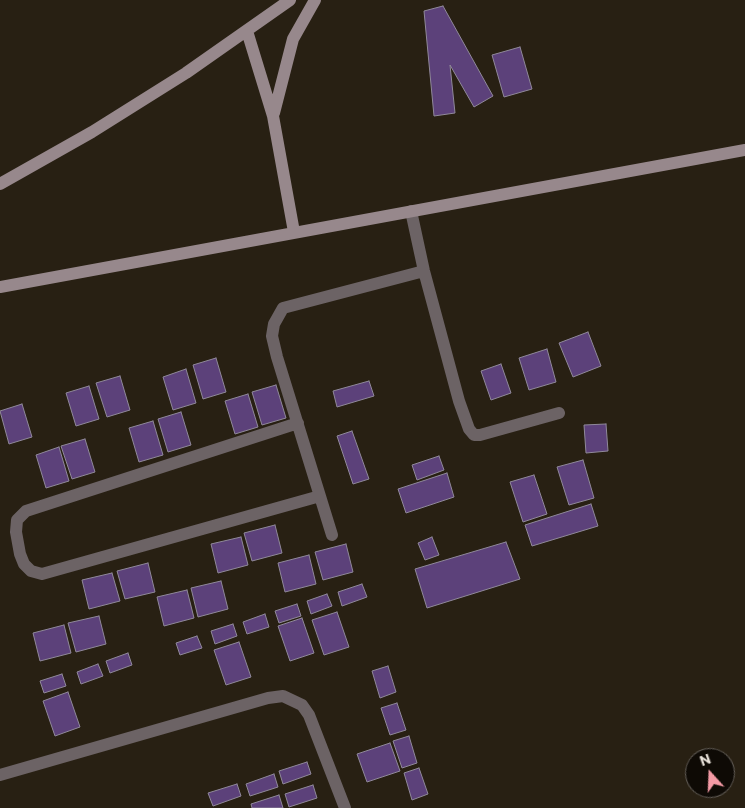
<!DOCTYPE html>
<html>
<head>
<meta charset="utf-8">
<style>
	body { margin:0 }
	#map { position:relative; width:745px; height:808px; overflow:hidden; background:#282013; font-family:Commissioner,sans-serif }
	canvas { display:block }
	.north { position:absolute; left:685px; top:748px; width:50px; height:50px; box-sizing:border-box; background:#0e0a05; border:1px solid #65605a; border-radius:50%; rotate:340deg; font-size:14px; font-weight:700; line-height:20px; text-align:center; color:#e7e1d9 }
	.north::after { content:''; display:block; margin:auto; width:18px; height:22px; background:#f49aa5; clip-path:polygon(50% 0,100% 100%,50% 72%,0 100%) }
</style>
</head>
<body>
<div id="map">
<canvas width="745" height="808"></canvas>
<div class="north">N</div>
</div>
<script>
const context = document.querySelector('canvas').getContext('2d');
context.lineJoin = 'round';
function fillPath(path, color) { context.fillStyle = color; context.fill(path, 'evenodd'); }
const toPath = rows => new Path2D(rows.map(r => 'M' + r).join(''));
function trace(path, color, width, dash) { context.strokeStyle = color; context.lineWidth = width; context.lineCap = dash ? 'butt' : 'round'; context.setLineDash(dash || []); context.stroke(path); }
const building = toPath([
	[443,6,493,96,474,107,450,65,455,113,434,116,424,11,443,6],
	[520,47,532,89,504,97,492,55,520,47],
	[588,332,601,366,573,377,559,343,588,332],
	[547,349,556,382,529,390,519,358,547,349],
	[216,358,226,392,203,399,193,365,216,358],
	[501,364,511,393,491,400,481,371,501,364],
	[186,369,196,403,173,410,163,377,186,369],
	[120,376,130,410,107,417,96,383,120,376],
	[369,381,374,396,337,407,333,391,369,381],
	[276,385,286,418,262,425,252,392,276,385],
	[89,386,99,419,76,426,66,393,89,386],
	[248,394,258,427,235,434,225,401,248,394],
	[22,404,32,437,9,444,0,411,22,404],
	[181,412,191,445,168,452,158,419,181,412],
	[153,421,163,455,139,462,129,428,153,421],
	[606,424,608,451,586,453,584,425,606,424],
	[352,431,369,479,353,484,337,436,352,431],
	[85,439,95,472,72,479,61,446,85,439],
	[59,447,69,481,46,488,36,455,59,447],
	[439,456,444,470,417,480,412,465,439,456],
	[583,460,594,498,569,505,557,467,583,460],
	[447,473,454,497,406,513,398,489,447,473],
	[534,475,547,514,523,522,510,482,534,475],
	[591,504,598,526,532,546,525,525,591,504],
	[275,525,282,553,252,561,244,533,275,525],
	[241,537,248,565,218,573,211,544,241,537],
	[432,537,439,555,425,560,418,543,432,537],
	[506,542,520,579,427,608,415,569,506,542],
	[346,544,353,572,323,580,315,552,346,544],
	[309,555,316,584,285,592,278,563,309,555],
	[148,563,155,592,125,599,117,571,148,563],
	[112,573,120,601,89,609,82,580,112,573],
	[221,581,228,609,198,617,191,588,221,581],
	[362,584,367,597,342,606,338,592,362,584],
	[187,590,194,618,164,626,157,597,187,590],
	[327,594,332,606,311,614,307,601,327,594],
	[297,604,301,616,279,623,275,611,297,604],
	[337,612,349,647,324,655,312,620,337,612],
	[265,614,269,627,247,634,243,622,265,614],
	[99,616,106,644,76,652,68,623,99,616],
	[302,618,314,653,290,661,278,626,302,618],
	[233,624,237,636,215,644,211,631,233,624],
	[64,625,71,653,40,661,33,633,64,625],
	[197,636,202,648,180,655,176,643,197,636],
	[239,642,251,677,226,685,214,650,239,642],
	[128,653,132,665,110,673,106,661,128,653],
	[98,664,103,676,81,684,77,672,98,664],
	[388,666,396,692,380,698,372,671,388,666],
	[62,674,66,686,44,693,40,681,62,674],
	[68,692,80,727,55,736,43,701,68,692],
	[397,703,406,730,390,735,381,708,397,703],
	[409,736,417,763,402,768,393,741,409,736],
	[390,743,400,771,367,782,357,754,390,743],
	[307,762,311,774,283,784,279,771,307,762],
	[419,768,428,794,412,800,404,773,419,768],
	[274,774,278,787,250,796,246,784,274,774],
	[237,784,241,796,213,806,208,793,237,784],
	[313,785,317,798,289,807,285,794,313,785],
	[279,795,283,808,252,808,251,804,279,795]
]);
fillPath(building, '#5c417a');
trace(building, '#90899a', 1);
trace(toPath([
	[411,211,424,271,459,401,469,429,474,435,480,435,559,413],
	[298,423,26,511,17,520,16,532,20,554,24,564,31,571,42,574,320,496],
	[332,535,277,357,272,336,274,324,283,308,424,271],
	[0,775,268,698,283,696,302,705,309,715,345,808]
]), '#6c6365', 12);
trace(toPath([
	[247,31,273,116,294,232],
	[274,113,293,39,315,0],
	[0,184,92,132,186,73,290,0],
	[0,287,745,150]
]), '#97888c', 12);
</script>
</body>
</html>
